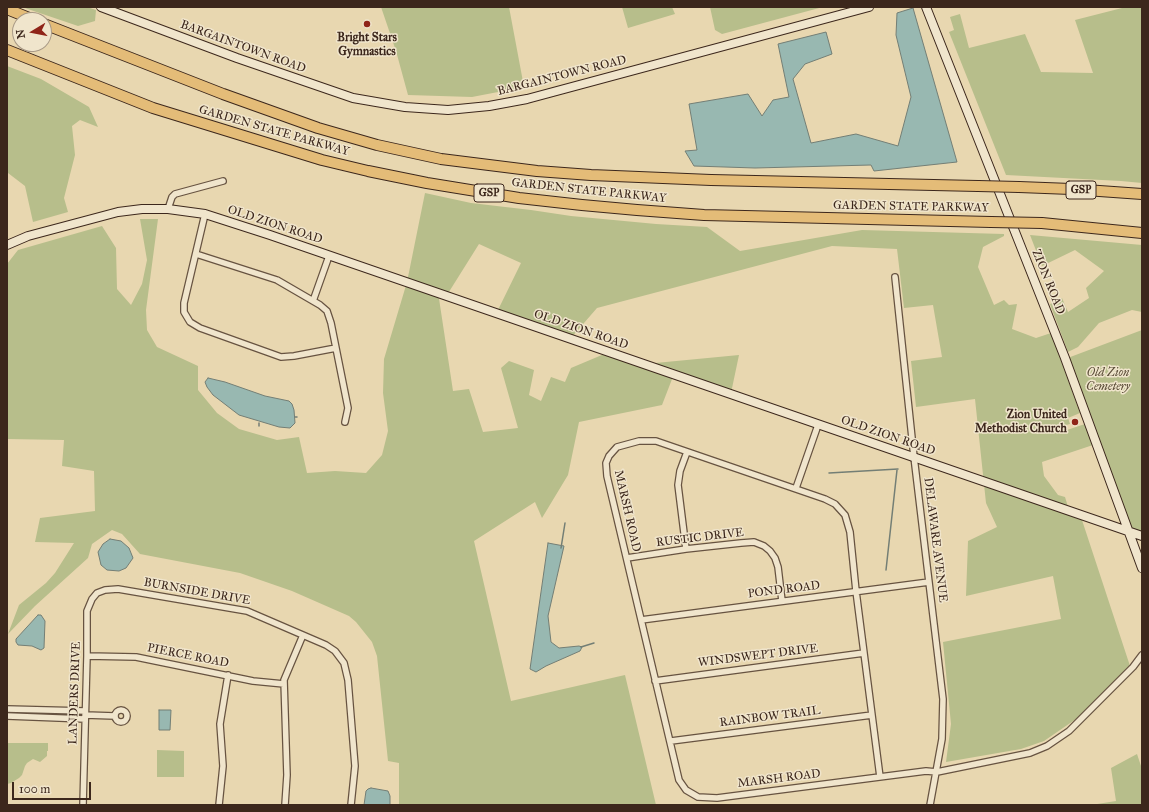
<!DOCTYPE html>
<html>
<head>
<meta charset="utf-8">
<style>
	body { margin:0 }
	#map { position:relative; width:1149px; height:812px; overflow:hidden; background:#e8d7b0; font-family:"IM FELL Great Primer",serif }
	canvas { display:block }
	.frame { position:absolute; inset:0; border:8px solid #3c271c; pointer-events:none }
	.north { position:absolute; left:12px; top:12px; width:40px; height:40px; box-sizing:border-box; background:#f0e5cc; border:1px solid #a89986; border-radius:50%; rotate:260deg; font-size:11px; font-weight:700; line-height:16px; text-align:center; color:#3c271c }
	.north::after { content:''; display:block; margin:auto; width:14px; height:18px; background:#8f2418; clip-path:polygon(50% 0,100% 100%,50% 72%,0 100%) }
	.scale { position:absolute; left:12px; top:782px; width:79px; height:18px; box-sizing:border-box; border:2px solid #3c271c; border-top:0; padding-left:5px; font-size:12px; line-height:14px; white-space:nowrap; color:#3c271c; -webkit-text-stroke:3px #f0e5cc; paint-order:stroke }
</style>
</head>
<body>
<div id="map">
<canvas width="1149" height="812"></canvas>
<div class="frame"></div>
<div class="north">N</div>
<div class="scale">100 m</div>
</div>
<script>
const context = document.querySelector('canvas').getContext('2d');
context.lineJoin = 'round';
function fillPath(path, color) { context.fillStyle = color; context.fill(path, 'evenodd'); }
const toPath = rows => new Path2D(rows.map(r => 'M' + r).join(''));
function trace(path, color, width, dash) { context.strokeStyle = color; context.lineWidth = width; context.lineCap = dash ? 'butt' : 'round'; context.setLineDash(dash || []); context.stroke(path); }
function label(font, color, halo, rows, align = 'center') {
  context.font = font + ' "IM FELL Great Primer",serif'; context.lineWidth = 3; context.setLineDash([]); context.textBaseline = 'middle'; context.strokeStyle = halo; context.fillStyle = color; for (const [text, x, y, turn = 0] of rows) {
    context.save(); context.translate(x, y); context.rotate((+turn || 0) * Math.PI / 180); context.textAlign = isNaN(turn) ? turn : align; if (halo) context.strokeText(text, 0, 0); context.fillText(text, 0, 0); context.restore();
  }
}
fillPath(toPath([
	[22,7,87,7,96,10,95,21,78,26],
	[381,7,509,7,524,87,472,97,408,95,396,51],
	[622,7,672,7,675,14,628,28],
	[710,7,823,7,722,34,715,30],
	[1126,7,1142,7,1142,183,1121,181,1006,175,949,32,954,30,950,17,960,14,969,48,1025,34,1041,72,1093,73,1075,20],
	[7,66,41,79,89,107,98,127,80,120,72,126,75,155,64,198,68,212,33,222,25,186,8,173,7,174],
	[425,193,471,203,531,210,571,216,656,224,707,227,740,251,862,230,1004,234,1004,236,983,247,978,267,994,305,1004,300,1009,305,1017,304,1012,329,1036,338,1051,333,1080,413,1068,418,1070,424,1066,425,1067,430,1085,424,1093,445,1042,462,1044,476,1058,495,1065,497,1069,510,1080,514,1131,669,1095,706,1044,741,1021,749,946,762,951,724,943,642,1061,619,1053,576,966,596,968,541,997,527,986,503,975,399,916,407,911,361,942,357,933,305,904,308,897,249,832,246,597,308,571,338,497,312,521,263,479,244,447,295,438,292,453,391,469,389,483,432,518,428,501,368,509,361,534,370,529,395,541,401,551,377,565,382,571,368,609,352,645,364,739,355,731,393,674,374,662,405,579,422,568,475,542,518,535,502,474,541,511,701,625,675,656,805,399,805,399,763,388,761,377,656,372,642,356,622,349,616,292,591,240,573,140,554,122,534,112,530,92,544,88,558,35,606,8,634,19,605,46,583,55,573,74,543,35,542,40,518,95,511,94,471,62,466,64,440,7,439,7,264,18,250,102,226,116,248,117,289,131,305,142,284,147,260,140,219,158,219,146,310,147,330,157,347,198,366,198,390,217,413,239,429,277,440,299,437,307,473,335,471,366,473,382,455,388,431,383,393,384,359,407,282],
	[1030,235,1142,245,1142,312,1132,310,1099,323,1078,347,1068,352,1050,304,1062,298,1068,312,1089,298,1086,288,1104,271,1075,250,1042,266],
	[1142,330,1142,535,1129,531,1065,359],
	[7,743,48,743,48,751,47,751,47,756,40,762,33,759,27,763,25,766,22,775,19,778,11,783,7,784],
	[157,750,184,751,184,777,157,777],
	[1137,754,1142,769,1142,805,1091,805,1116,801,1111,768]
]), '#b7be8b');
const water = toPath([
	[913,8,957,162,874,171,871,165,755,168,694,166,685,151,697,150,689,104,748,94,762,116,773,100,789,97,778,44,826,32,832,54,805,64,793,79,811,143,856,134,898,146,911,97,896,35,897,13,913,8],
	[208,378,225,382,265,396,289,401,292,404,294,410,295,423,290,428,279,427,239,415,213,395,207,387,205,382,208,378],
	[110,539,121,541,129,548,133,558,126,568,119,571,107,570,101,565,98,552,103,544,110,539],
	[548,543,564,546,548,616,551,642,559,648,579,646,582,647,580,651,546,666,536,672,530,669,548,543],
	[38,615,41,615,45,621,44,648,41,650,32,646,18,645,16,642,16,639,38,615],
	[159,710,171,710,170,730,159,730,159,710],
	[371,788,388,791,390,796,390,805,364,805,366,791,368,789,371,788]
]);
fillPath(water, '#98b8b1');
trace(water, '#737e75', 1);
trace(toPath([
	[295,417,297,417],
	[259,426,259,423],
	[829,473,898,469],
	[561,548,565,523],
	[886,570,897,470],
	[581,647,594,643]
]), '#737e75', 1.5);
const street = toPath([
	[168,209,172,197,175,194,223,181],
	[205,214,184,303,184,312,190,322,200,328,281,357,294,356,336,348],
	[196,254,277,280,320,305,327,311,331,323,348,408,345,422],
	[895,277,914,457,943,699,942,739,930,805],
	[313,301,329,256],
	[796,488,818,425],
	[686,549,678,485,680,471,687,452],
	[627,558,686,549,741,543,754,542,764,546,770,551,775,558,778,567,782,601],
	[641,620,929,582],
	[87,656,136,657,253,681,284,684],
	[655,681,864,653],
	[7,709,85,711],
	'115 716a6 6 0 1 1 12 0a6 6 0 1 1-12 0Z',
	[85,715,115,716],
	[7,716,85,719],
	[671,741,872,715],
	[880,777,856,591,850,532,845,515,835,504,825,499,656,441,639,441,617,447,609,456,606,463,607,476,679,780,686,790,698,797,717,798,926,771,937,772,1030,753,1047,746,1069,731,1133,667,1142,655],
	[83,805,87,656,87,611,92,599,97,593,105,590,118,589,247,611,326,645,335,651,344,663,348,680,355,766,351,805],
	[219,805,223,766,220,724,228,675],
	[285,805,287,775,284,680,303,635]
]);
const secondary = toPath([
	[101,7,237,58,353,98,405,107,448,110,489,106,527,99,869,7],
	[926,7,1065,358,1142,568],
	[7,245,28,236,118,212,142,209,168,209,205,214,270,235,1142,536]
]);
const highway = toPath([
	[7,9,34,20],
	[44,24,223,94,318,128,377,145,441,159,537,171,591,175,711,180,978,186],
	[7,50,153,108,322,160,368,171,427,183,519,198,582,205,637,210,704,215,991,222],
	[1019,187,1071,189,1142,194],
	[1042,223,1142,233]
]);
trace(street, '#675341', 8);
trace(secondary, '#3c271c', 10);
trace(highway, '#3c271c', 12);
trace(street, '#f0e5cc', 5.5);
trace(secondary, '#f0e5cc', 8);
trace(highway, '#e4bc78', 10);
const highwayBridge = toPath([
	[978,186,1019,187],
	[991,222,1042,223]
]);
trace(highwayBridge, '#3c271c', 12, []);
trace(highwayBridge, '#e4bc78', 10);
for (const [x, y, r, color] of [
	[367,24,4,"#8f2418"],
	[1075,422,4,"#8f2418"]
]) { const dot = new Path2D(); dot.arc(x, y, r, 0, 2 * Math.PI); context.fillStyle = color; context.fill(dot); trace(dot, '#f0e5cc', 1.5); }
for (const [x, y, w] of [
	[1081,190,30],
	[489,193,30]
]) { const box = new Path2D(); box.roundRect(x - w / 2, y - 9, w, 18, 3); context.fillStyle = '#f0e5cc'; context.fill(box); trace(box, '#3c271c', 1); }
label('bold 11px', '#3c271c', null, [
	["GSP",1081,190],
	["GSP",489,193]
]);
label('bold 12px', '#3c271c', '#f0e5cc', [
	["Bright Stars",367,38],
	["Gymnastics",367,52],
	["Zion United",1067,415,"right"],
	["Methodist Church",1067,429,"right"]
]);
label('12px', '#3c271c', '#f0e5cc', [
	["BARGAINTOWN ROAD",243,47,20],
	["BARGAINTOWN ROAD",562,76,-14],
	["GARDEN STATE PARKWAY",274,131,16],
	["GARDEN STATE PARKWAY",589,191,6],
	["GARDEN STATE PARKWAY",911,207,1],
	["OLD ZION ROAD",275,225,18],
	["ZION ROAD",1048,282,68],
	["OLD ZION ROAD",581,330,19],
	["OLD ZION ROAD",888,436,19],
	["MARSH ROAD",627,511,77],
	["RUSTIC DRIVE",700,538,-7],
	["DELAWARE AVENUE",935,540,83],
	["POND ROAD",784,590,-7],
	["BURNSIDE DRIVE",197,592,10],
	["PIERCE ROAD",188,656,11],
	["WINDSWEPT DRIVE",758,656,-7],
	["LANDERS DRIVE",75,693,-88],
	["RAINBOW TRAIL",770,717,-7],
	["MARSH ROAD",779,779,-7]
]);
label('italic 12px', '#5b4d38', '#f0e5cc', [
	["Old Zion",1108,373],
	["Cemetery",1108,387]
]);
</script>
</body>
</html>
